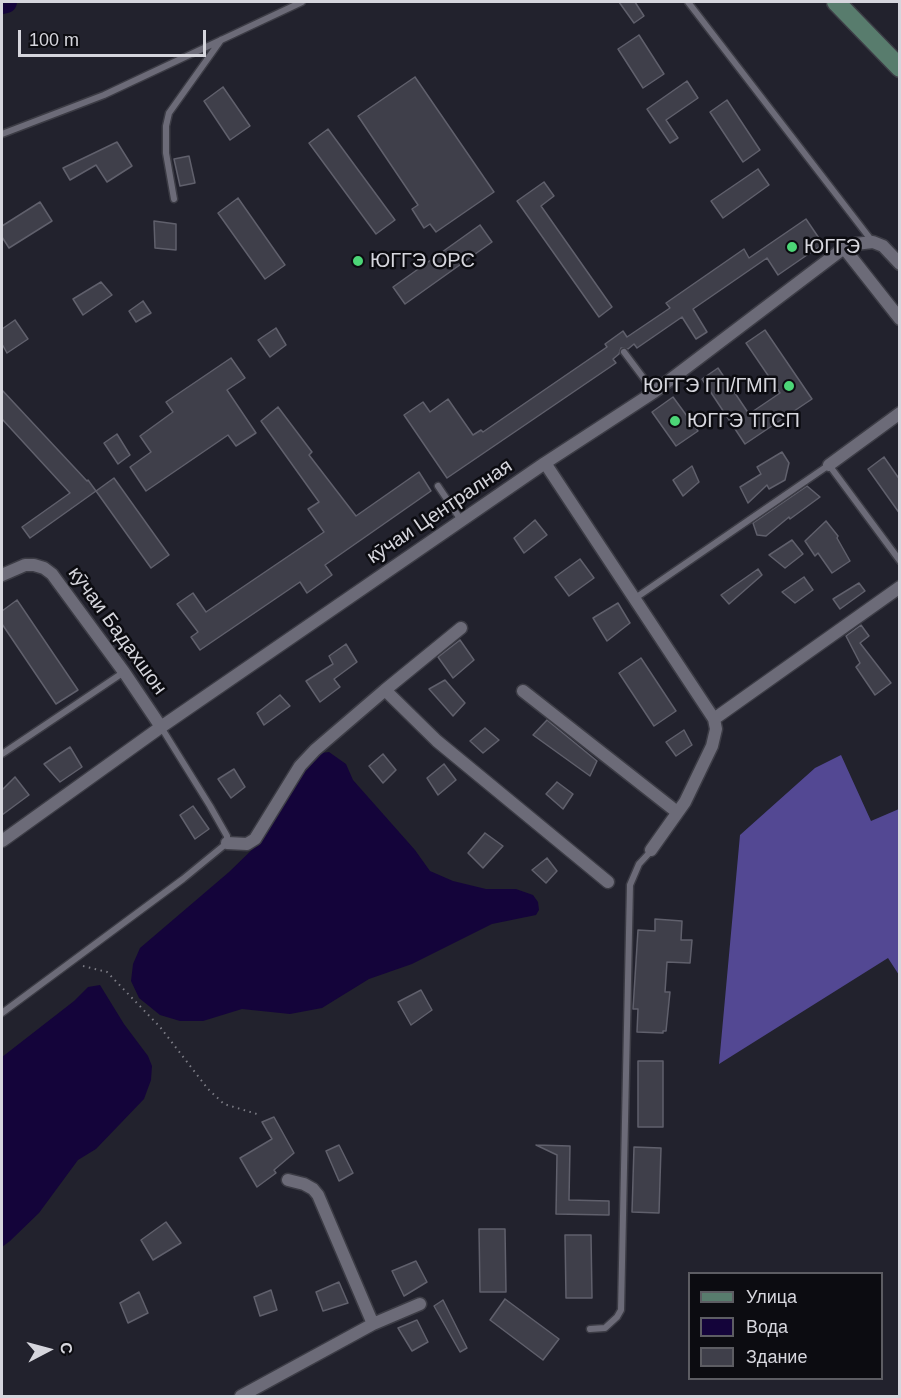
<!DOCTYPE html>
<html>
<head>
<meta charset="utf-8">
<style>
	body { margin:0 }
	#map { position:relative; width:901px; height:1398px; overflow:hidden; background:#22222d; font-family:Helvetica,sans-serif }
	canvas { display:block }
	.frame { position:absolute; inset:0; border:3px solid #d6d6dd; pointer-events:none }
	.legend { position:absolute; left:688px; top:1272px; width:195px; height:108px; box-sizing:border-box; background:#0c0c11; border:2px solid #5d5d63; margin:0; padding:8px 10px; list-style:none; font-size:18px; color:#d6d6dd }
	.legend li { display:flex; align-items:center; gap:12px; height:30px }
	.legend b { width:30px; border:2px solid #5d5d63 }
	.north { position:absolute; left:18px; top:1320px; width:60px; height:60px; -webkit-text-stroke:4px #0c0c11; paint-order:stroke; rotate:84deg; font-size:16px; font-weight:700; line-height:24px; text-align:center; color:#d6d6dd }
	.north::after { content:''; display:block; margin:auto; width:21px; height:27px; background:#d6d6dd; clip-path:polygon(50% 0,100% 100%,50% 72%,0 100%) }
	.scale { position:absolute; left:18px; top:30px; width:188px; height:27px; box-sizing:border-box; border:3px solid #d6d6dd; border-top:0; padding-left:8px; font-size:18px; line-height:21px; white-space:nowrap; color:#d6d6dd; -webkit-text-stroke:4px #0c0c11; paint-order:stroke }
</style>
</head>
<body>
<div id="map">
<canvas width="901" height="1398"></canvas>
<div class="frame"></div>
<ul class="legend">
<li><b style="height:8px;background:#587c6d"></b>Улица</li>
<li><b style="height:16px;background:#14043a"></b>Вода</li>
<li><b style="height:16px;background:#3f3f4a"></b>Здание</li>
</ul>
<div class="north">С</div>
<div class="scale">100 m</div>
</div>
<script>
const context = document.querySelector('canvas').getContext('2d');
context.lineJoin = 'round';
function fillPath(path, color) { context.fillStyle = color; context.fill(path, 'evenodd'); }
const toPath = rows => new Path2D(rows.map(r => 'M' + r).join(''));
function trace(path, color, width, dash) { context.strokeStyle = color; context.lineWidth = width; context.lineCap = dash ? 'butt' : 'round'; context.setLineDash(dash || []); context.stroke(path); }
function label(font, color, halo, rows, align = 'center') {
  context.font = font + ' Helvetica,sans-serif'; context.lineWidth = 5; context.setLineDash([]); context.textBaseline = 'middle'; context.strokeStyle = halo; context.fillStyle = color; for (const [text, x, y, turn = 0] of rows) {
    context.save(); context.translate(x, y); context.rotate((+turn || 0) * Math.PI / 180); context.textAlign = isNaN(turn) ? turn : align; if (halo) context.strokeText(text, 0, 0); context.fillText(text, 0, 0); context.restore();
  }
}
fillPath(toPath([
	[841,755,871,821,899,809,899,975,888,958,719,1064,740,835,815,768]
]), '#534893');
fillPath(toPath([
	[329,752,346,764,353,780,415,850,430,871,453,881,486,889,516,889,533,895,538,902,539,910,536,915,492,924,412,964,369,979,322,1008,290,1014,242,1009,203,1021,180,1021,160,1015,139,998,131,981,133,964,140,948,229,872,261,841,304,764,314,754],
	[100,985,124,1024,148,1056,152,1066,151,1080,144,1099,96,1149,78,1160,39,1213,10,1241,2,1247,2,1057,74,1001,88,987]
]), '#14043a');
trace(toPath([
	[2,3,6,2]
]), '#14043a', 22);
const building = toPath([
	[619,2,635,2,644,16,634,23,619,2],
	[639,35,664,74,643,88,618,49,639,35],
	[415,77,494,192,436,232,430,224,424,228,412,209,418,205,358,116,415,77],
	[687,81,698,98,666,120,678,138,670,143,647,109,687,81],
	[223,87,250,126,230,140,204,101,223,87],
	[727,100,760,150,743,162,710,112,727,100],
	[328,129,395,220,376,234,309,143,328,129],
	[117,142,132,166,107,182,96,165,70,180,63,168,117,142],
	[189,156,195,183,180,186,174,159,189,156],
	[758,169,769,185,723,218,711,201,758,169],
	[544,182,554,196,541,206,612,307,599,317,517,201,544,182],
	[238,198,285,265,265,279,218,213,238,198],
	[40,202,52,221,9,248,2,237,2,226,40,202],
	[806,219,823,244,778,275,767,258,693,309,707,332,696,339,682,317,637,348,634,344,628,349,621,348,619,354,613,359,616,363,447,478,404,415,423,402,430,412,448,399,473,435,481,430,483,432,607,347,605,344,623,331,627,337,670,308,666,303,744,249,749,258,806,219],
	[154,221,176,224,176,250,155,248,154,221],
	[480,225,492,242,405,304,393,287,480,225],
	[101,282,112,295,83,315,73,299,101,282],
	[143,301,151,313,136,322,129,311,143,301],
	[15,320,28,339,7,353,2,344,2,329,15,320],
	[276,328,286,345,270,357,258,340,276,328],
	[765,330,812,399,745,444,702,379,718,368,749,414,780,393,746,343,765,330],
	[231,358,245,378,227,390,256,433,236,446,228,435,146,491,130,467,151,452,140,436,173,412,166,402,231,358],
	[2,390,87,481,88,480,96,491,30,538,22,527,70,493,2,419,2,390],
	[673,397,698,431,676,446,652,412,673,397],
	[278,407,312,452,309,455,356,516,419,472,431,491,325,565,332,575,307,593,300,582,200,650,191,637,198,632,177,604,193,593,206,612,324,532,308,509,319,502,261,421,278,407],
	[117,434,130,455,118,464,104,443,117,434],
	[782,452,789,463,785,480,769,489,767,485,748,503,740,487,761,474,757,467,782,452],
	[884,457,900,480,900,514,868,469,884,457],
	[692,466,699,482,683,496,673,480,692,466],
	[114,478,169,555,151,568,96,491,114,478],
	[807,486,820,497,790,519,789,517,766,536,757,535,753,523,807,486],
	[535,520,547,535,524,553,514,538,535,520],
	[826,521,838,536,837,538,850,561,832,573,818,553,815,556,805,541,826,521],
	[792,540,803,554,785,568,769,555,792,540],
	[580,559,594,578,569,596,555,577,580,559],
	[758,569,762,575,729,604,721,595,758,569],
	[804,577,813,590,795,603,782,592,804,577],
	[859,583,865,591,840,609,833,599,859,583],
	[17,600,78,690,56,704,2,624,2,611,17,600],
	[618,603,630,623,607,641,593,618,618,603],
	[861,625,869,636,860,643,891,683,875,695,856,667,860,663,846,636,861,625],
	[460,640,474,660,453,678,438,657,460,640],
	[346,644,357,662,334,679,340,687,320,702,306,681,333,664,329,656,346,644],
	[641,658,676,711,654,726,619,673,641,658],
	[445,680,465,703,453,716,429,689,445,680],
	[280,695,290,706,264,725,257,713,280,695],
	[547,720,597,761,590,776,533,735,547,720],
	[485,728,499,740,483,753,470,741,485,728],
	[684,730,692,745,676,756,666,742,684,730],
	[70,747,82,767,60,782,44,764,70,747],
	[383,754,396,770,383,783,369,766,383,754],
	[444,764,456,780,438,795,427,778,444,764],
	[234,769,245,787,231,798,218,779,234,769],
	[15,777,29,795,2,815,2,790,15,777],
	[557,782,573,794,563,809,546,794,557,782],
	[193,806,209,829,195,839,180,815,193,806],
	[485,833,503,846,483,868,468,853,485,833],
	[547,858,557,871,546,883,532,870,547,858],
	[655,919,682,921,681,940,692,940,690,963,667,962,665,992,670,992,666,1031,663,1031,663,1033,637,1032,638,1009,633,1009,638,930,655,931,655,919],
	[421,990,432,1010,411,1025,398,1002,421,990],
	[638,1061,663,1061,663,1127,638,1127,638,1061],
	[274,1117,294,1153,274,1170,276,1173,257,1187,240,1158,272,1139,262,1122,274,1117],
	[339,1145,353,1173,339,1181,326,1151,339,1145],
	[536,1145,570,1146,569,1200,609,1201,609,1215,556,1214,557,1155,536,1145],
	[634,1147,661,1148,659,1213,632,1212,634,1147],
	[166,1222,181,1243,153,1260,141,1240,166,1222],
	[479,1229,505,1229,506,1292,480,1292,479,1229],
	[565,1235,591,1235,592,1298,566,1298,565,1235],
	[416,1261,427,1282,404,1296,392,1271,416,1261],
	[339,1282,348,1303,323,1311,316,1292,339,1282],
	[271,1290,277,1310,260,1316,254,1297,271,1290],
	[139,1292,148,1313,128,1323,120,1303,139,1292],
	[505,1299,559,1339,543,1360,490,1320,505,1299],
	[443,1300,467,1348,460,1352,434,1306,443,1300],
	[417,1320,428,1342,412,1351,398,1328,417,1320]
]);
fillPath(building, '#3f3f4a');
trace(building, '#60606c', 1.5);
const service = toPath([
	[688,2,872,241],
	[2,134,104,95,302,2],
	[174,199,166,153,166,126,169,113,221,40],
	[624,352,654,392],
	[438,486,461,520],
	[634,599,829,465,900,561],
	[2,754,124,672],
	[2,1013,183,879,227,843,227,836,210,806,161,727],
	[590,1329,605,1328,617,1317,621,1310,630,885,639,864,651,851]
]);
const minor = toPath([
	[844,248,900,319],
	[545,463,714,719,716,729,712,746,685,802,651,850],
	[829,465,900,413],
	[2,575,25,565,34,565,44,568,52,574,124,672,161,727],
	[461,628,385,690,437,741,608,882],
	[523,691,677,812],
	[714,719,900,587],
	[2,841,161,727,545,463,654,392,844,248,855,244,873,242,883,246,900,264],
	[227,843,247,844,255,839,300,766,315,750,385,690],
	[373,1324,420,1304],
	[241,1396,373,1324,318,1195,313,1189,304,1184,288,1180]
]);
const secondary = toPath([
	[836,2,900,68]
]);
trace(service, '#3c3c45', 9);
trace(minor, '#3c3c45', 15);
trace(secondary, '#3c3c45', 21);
trace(toPath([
	[83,966,107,972,160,1027,208,1089,224,1104,257,1114]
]), '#7c7c85', 2, [1.5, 4.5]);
trace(service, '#6c6b78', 6);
trace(minor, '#6c6b78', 12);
trace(secondary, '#587c6d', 18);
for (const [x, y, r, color] of [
	[792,247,6,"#4cd677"],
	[358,261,6,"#4cd677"],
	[789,386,6,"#4cd677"],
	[675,421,6,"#4cd677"]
]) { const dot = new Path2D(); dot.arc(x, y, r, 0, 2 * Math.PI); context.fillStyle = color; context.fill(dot); trace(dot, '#0c0c11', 2); }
label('20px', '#d6d6dd', '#0c0c11', [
	["ЮГГЭ",804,247],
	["ЮГГЭ ОРС",370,261],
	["ЮГГЭ ГП/ГМП",777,386,"right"],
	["ЮГГЭ ТГСП",687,421]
], 'left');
label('20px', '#d6d6dd', '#0c0c11', [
	["кӯчаи Централная",440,512,-34],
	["кӯчаи Бадахшон",117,631,54]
]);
</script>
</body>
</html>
